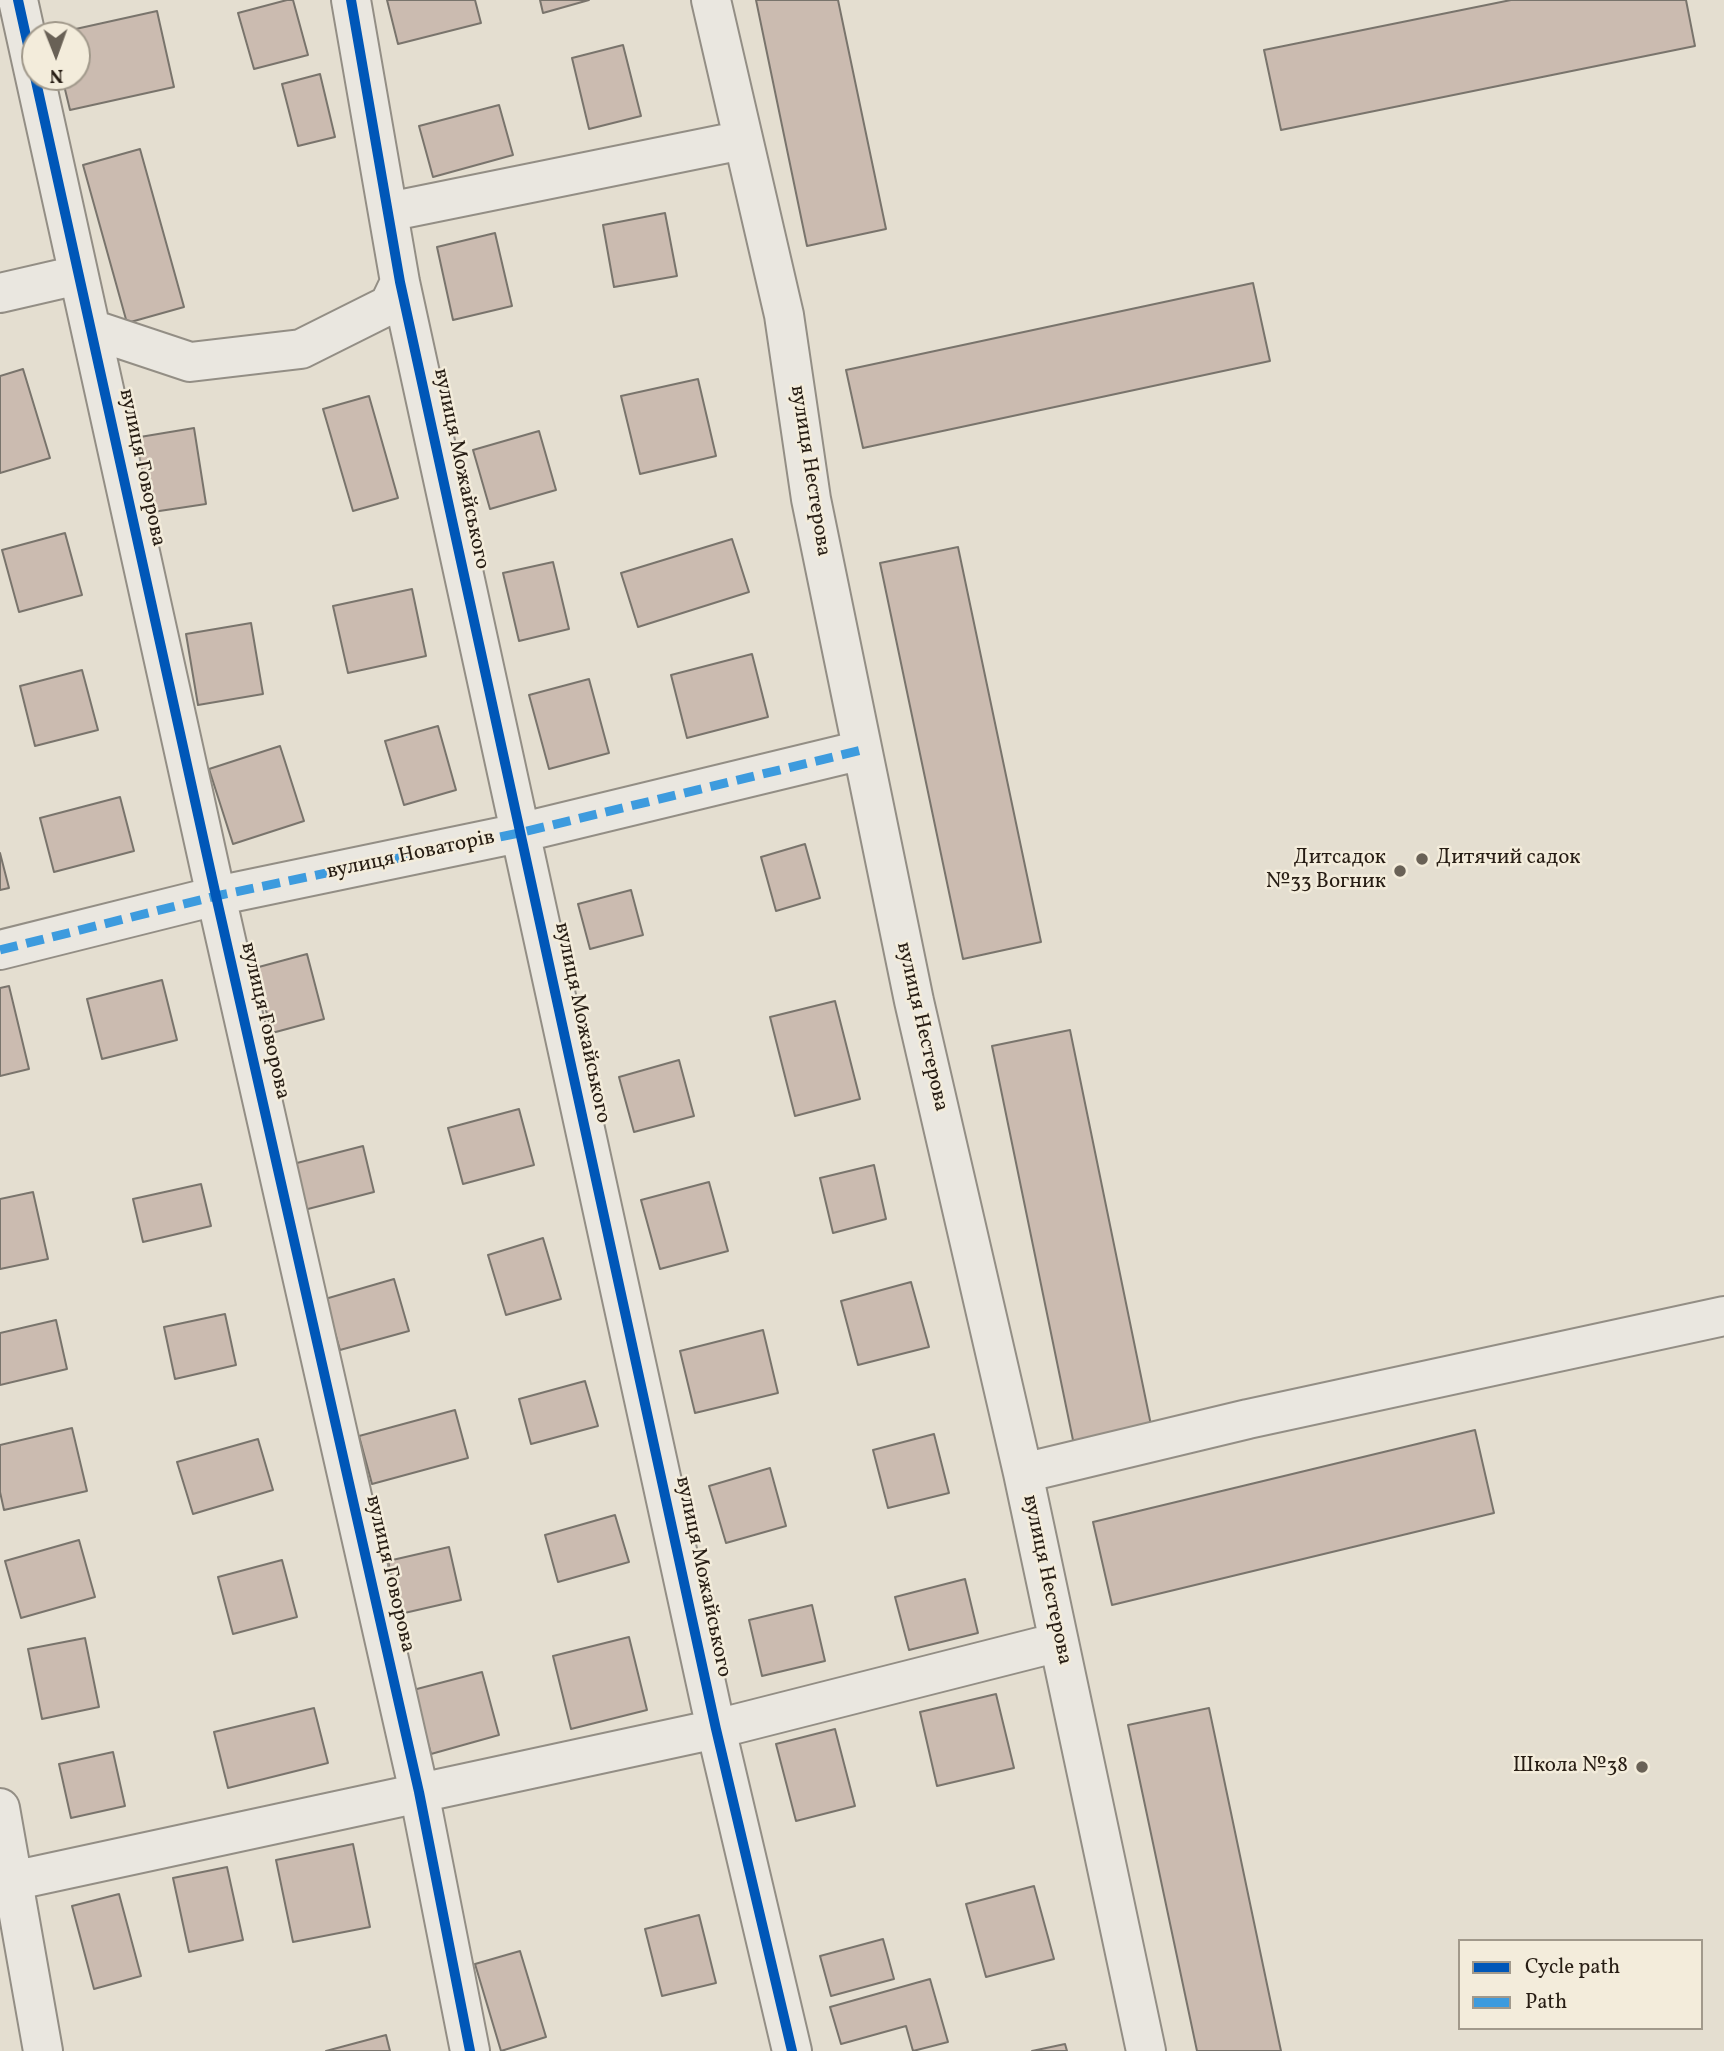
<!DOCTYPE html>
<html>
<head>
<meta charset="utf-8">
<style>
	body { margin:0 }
	#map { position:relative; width:1724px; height:2051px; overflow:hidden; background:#e4ded0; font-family:Vollkorn,serif }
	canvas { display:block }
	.legend { position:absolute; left:1458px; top:1939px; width:245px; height:91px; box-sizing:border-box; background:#f3ecdb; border:2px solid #a1998b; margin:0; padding:9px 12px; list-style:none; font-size:21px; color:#271d14 }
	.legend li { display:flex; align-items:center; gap:14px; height:35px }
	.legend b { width:35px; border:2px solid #a1998b }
	.north { position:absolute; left:21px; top:21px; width:70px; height:70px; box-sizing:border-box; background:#f3ecdb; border:2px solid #a1998b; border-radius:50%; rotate:179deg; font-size:19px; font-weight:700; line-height:28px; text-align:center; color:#271d14 }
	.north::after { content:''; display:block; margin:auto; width:24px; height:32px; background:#696156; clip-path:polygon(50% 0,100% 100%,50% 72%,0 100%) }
</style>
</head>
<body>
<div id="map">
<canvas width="1724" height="2051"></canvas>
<ul class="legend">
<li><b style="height:9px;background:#0057b8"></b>Cycle path</li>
<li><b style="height:9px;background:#3d9bde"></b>Path</li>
</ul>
<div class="north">N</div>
</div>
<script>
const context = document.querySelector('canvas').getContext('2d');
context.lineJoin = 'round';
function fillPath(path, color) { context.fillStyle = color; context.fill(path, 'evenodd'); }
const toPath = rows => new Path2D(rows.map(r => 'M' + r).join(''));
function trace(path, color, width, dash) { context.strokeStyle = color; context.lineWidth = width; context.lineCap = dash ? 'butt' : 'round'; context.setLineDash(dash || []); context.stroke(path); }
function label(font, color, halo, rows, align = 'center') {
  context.font = font + ' Vollkorn,serif'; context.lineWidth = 5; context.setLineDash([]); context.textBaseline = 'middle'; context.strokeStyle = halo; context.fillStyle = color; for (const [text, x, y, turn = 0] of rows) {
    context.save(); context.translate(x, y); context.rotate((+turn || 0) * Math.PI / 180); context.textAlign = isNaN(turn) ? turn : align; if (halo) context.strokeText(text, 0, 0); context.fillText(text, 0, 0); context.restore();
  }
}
const building = toPath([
	[287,0,293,0,308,55,254,69,238,13,287,0],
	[387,0,475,0,481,23,398,44,387,0],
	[540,0,589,0,543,13,540,0],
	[756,0,838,0,886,229,807,246,756,0],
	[1511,0,1686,0,1695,46,1281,130,1264,50,1511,0],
	[157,11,174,87,70,110,62,77,77,77,77,35,53,34,157,11],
	[623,45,641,116,589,129,572,58,623,45],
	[320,74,335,137,298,146,282,84,320,74],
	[499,105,513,155,433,177,419,126,499,105],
	[140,149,184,307,127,323,83,165,140,149],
	[665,213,677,276,614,287,603,225,665,213],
	[495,233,512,306,453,320,437,247,495,233],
	[1253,283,1270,361,863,448,846,370,1253,283],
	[23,369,50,458,0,473,0,376,23,369],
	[698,379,716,456,640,474,621,396,698,379],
	[369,396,398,498,353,511,323,409,369,396],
	[194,428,206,504,146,513,134,438,194,428],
	[539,431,556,490,490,509,473,450,539,431],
	[65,533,82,595,19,612,2,550,65,533],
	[732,539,749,592,638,627,621,573,732,539],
	[958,547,1041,942,963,959,880,563,958,547],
	[553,562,569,629,519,641,503,573,553,562],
	[412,589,426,656,348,673,333,606,412,589],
	[251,623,263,694,198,705,186,634,251,623],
	[752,654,768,717,687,738,671,675,752,654],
	[82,670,98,730,35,746,20,686,82,670],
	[589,679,609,753,549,769,529,695,589,679],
	[438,726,456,790,404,805,385,741,438,726],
	[280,746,304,821,233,844,209,769,280,746],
	[120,797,134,851,54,872,40,818,120,797],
	[805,844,820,898,776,911,761,857,805,844],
	[0,853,9,888,0,890,0,853],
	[631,890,643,935,590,949,578,904,631,890],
	[307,954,324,1019,272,1033,255,968,307,954],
	[162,980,177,1040,102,1059,87,999,162,980],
	[9,986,29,1069,0,1076,0,988,9,986],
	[835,1001,860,1099,795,1116,770,1017,835,1001],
	[1070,1030,1152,1430,1074,1445,992,1046,1070,1030],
	[679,1060,694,1116,634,1132,619,1077,679,1060],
	[519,1109,534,1165,463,1184,448,1128,519,1109],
	[363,1146,374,1192,304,1210,293,1164,363,1146],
	[874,1165,886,1219,833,1233,820,1178,874,1165],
	[709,1182,728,1251,660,1269,641,1200,709,1182],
	[201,1184,211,1226,143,1242,133,1199,201,1184],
	[33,1192,48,1259,0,1269,0,1199,33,1192],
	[543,1238,561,1299,506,1315,488,1255,543,1238],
	[394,1279,409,1331,340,1350,325,1299,394,1279],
	[911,1282,929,1347,858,1365,841,1301,911,1282],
	[225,1314,236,1365,175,1379,164,1327,225,1314],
	[56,1320,67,1369,0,1385,0,1333,56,1320],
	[763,1330,778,1393,695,1413,680,1351,763,1330],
	[585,1381,598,1426,531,1444,519,1399,585,1381],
	[455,1410,468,1458,372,1484,359,1436,455,1410],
	[72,1428,87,1491,4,1510,0,1492,0,1445,72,1428],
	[1475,1430,1494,1513,1112,1605,1093,1522,1475,1430],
	[934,1434,949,1493,888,1508,873,1450,934,1434],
	[258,1439,273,1490,193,1514,177,1462,258,1439],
	[770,1468,786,1526,726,1543,709,1486,770,1468],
	[615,1515,629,1562,558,1582,545,1535,615,1515],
	[79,1540,95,1597,21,1618,5,1561,79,1540],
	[449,1547,461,1600,400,1614,388,1561,449,1547],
	[282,1560,297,1617,233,1634,218,1577,282,1560],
	[965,1579,978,1633,909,1650,895,1597,965,1579],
	[812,1605,825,1661,762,1676,749,1620,812,1605],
	[629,1637,647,1710,571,1729,553,1656,629,1637],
	[85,1638,99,1707,42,1719,28,1649,85,1638],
	[482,1672,499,1735,431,1754,413,1690,482,1672],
	[996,1694,1014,1768,937,1786,920,1712,996,1694],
	[314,1708,328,1763,228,1788,214,1732,314,1708],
	[1209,1708,1281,2051,1197,2051,1128,1725,1209,1708],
	[835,1729,855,1806,796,1821,776,1744,835,1729],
	[113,1752,125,1806,71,1818,59,1764,113,1752],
	[353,1844,370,1927,293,1942,276,1860,353,1844],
	[227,1867,243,1940,189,1952,173,1878,227,1867],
	[1034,1886,1054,1959,986,1977,966,1904,1034,1886],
	[119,1894,141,1976,94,1989,72,1906,119,1894],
	[699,1915,716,1983,662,1996,645,1929,699,1915],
	[883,1939,894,1979,831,1996,820,1956,883,1939],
	[520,1951,546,2037,501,2051,475,1964,520,1951],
	[930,1979,948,2042,913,2051,906,2026,841,2044,830,2007,930,1979],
	[386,2035,390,2051,326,2051,386,2035],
	[1065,2044,1067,2051,1032,2051,1065,2044]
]);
fillPath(building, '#cbbbb0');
trace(building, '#79746c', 2);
const minor = toPath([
	[18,0,216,896,419,1792,470,2051],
	[351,0,400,282,716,1729,792,2051],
	[711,0,784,315,811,499,914,1001,1023,1473,1146,2051],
	[388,212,743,140],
	[0,293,78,275],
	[91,329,190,362,301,349,389,305,400,282],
	[0,950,216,896,519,833,862,750],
	[1023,1473,1248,1419,1724,1316],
	[0,1808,43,2051],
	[12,1881,716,1729,1059,1642]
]);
trace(minor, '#938e85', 42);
trace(minor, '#eae7e0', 38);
trace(toPath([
	[0,950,216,896,519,833,862,750]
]), '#3d9bde', 9, [18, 9]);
trace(toPath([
	[18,0,216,896,419,1792,470,2051],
	[351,0,400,282,716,1729,792,2051]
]), '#0057b8', 10);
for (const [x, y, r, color] of [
	[1422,859,7,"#696156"],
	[1400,871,7,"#696156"],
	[1642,1767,7,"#696156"]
]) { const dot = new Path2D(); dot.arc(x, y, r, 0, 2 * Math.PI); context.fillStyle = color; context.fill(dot); trace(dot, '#f3ecdb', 2.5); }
label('21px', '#271d14', '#f3ecdb', [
	["вулиця Говорова",141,468,78],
	["вулиця Можайського",460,469,78],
	["вулиця Нестерова",809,471,81],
	["вулиця Новаторів",411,856,-12],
	["вулиця Говорова",264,1021,77],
	["вулиця Можайського",581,1023,78],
	["вулиця Нестерова",921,1027,77],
	["вулиця Говорова",389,1574,77],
	["вулиця Можайського",702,1577,78],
	["вулиця Нестерова",1046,1580,78]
]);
label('21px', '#271d14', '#f3ecdb', [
	["Дитсадок",1386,859],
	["№33 Вогник",1386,883],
	["Дитячий садок",1436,859,"left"],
	["Школа №38",1628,1767]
], 'right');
</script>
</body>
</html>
